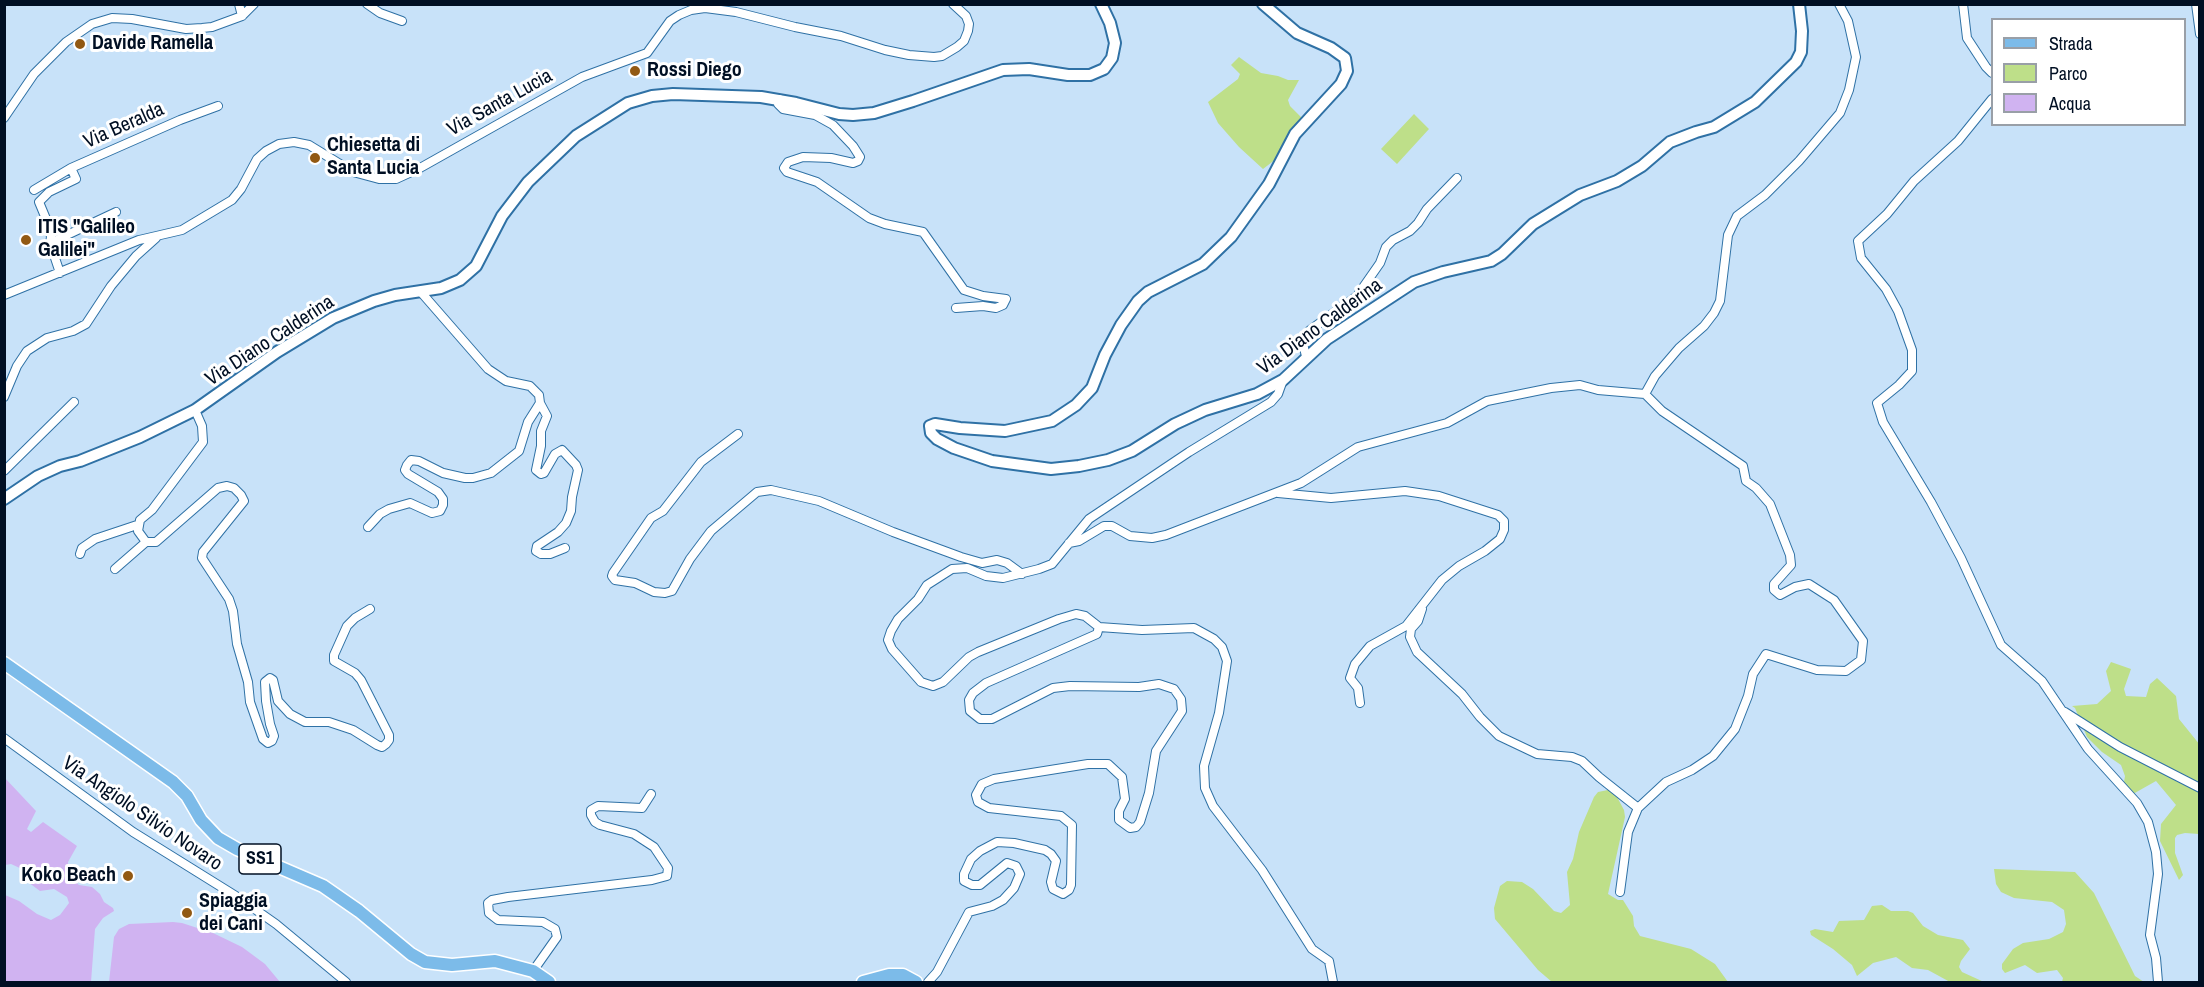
<!DOCTYPE html>
<html>
<head>
<meta charset="utf-8">
<style>
	body { margin:0 }
	#map { position:relative; width:2204px; height:987px; overflow:hidden; background:#c8e2f9; font-family:"Archivo Narrow",sans-serif }
	canvas { display:block }
	.frame { position:absolute; inset:0; border:6px solid #000f23; pointer-events:none }
	.legend { position:absolute; left:1991px; top:18px; width:195px; height:108px; box-sizing:border-box; background:#fff; border:2px solid #999fa7; margin:0; padding:8px 10px; list-style:none; font-size:18px; color:#000f23 }
	.legend li { display:flex; align-items:center; gap:12px; height:30px }
	.legend b { width:30px; border:2px solid #999fa7 }
</style>
</head>
<body>
<div id="map">
<canvas width="2204" height="987"></canvas>
<div class="frame"></div>
<ul class="legend">
<li><b style="height:8px;background:#7cbbe9"></b>Strada</li>
<li><b style="height:16px;background:#bedf89"></b>Parco</li>
<li><b style="height:16px;background:#d0b3f1"></b>Acqua</li>
</ul>
</div>
<script>
const context = document.querySelector('canvas').getContext('2d');
context.lineJoin = 'round';
function fillPath(path, color) { context.fillStyle = color; context.fill(path, 'evenodd'); }
const toPath = rows => new Path2D(rows.map(r => 'M' + r).join(''));
function trace(path, color, width, dash) { context.strokeStyle = color; context.lineWidth = width; context.lineCap = dash ? 'butt' : 'round'; context.setLineDash(dash || []); context.stroke(path); }
function label(font, color, halo, rows, align = 'center') {
  context.font = font + ' "Archivo Narrow",sans-serif'; context.lineWidth = 6; context.setLineDash([]); context.textBaseline = 'middle'; context.strokeStyle = halo; context.fillStyle = color; for (const [text, x, y, turn = 0] of rows) {
    context.save(); context.translate(x, y); context.rotate((+turn || 0) * Math.PI / 180); context.textAlign = isNaN(turn) ? turn : align; if (halo) context.strokeText(text, 0, 0); context.fillText(text, 0, 0); context.restore();
  }
}
fillPath(toPath([
	[1239,57,1261,73,1278,76,1288,80,1299,80,1288,100,1290,106,1302,118,1291,131,1276,159,1263,169,1239,147,1218,123,1208,102,1238,79,1240,74,1231,65],
	[1414,114,1429,129,1397,164,1381,149],
	[2111,662,2131,669,2124,689,2126,696,2146,697,2150,684,2157,678,2176,696,2179,719,2200,745,2199,834,2185,833,2177,835,2175,838,2175,853,2183,875,2179,880,2160,841,2161,824,2176,805,2156,781,2133,794,2124,782,2125,776,2121,765,2102,752,2087,737,2075,708,2072,706,2097,704,2111,691,2106,671],
	[1608,790,1617,797,1624,810,1625,817,1608,894,1618,900,1623,900,1633,916,1634,926,1640,936,1691,949,1715,964,1728,982,1552,982,1538,970,1495,919,1494,908,1500,886,1507,881,1522,882,1533,889,1554,911,1561,913,1570,905,1567,872,1573,859,1579,832,1594,797,1598,792],
	[1994,869,2075,872,2094,893,2135,976,2144,982,2062,982,2063,978,2057,970,2037,973,2025,965,2005,973,2002,969,2002,964,2013,949,2023,943,2049,939,2063,932,2066,924,2064,910,2052,902,2014,898,2001,892,1996,884],
	[1882,905,1891,911,1908,911,1913,913,1923,926,1938,935,1963,940,1970,949,1961,961,1959,967,1962,972,1984,982,1950,982,1928,970,1912,968,1896,957,1873,963,1857,976,1852,965,1833,949,1811,935,1810,931,1815,929,1833,932,1839,921,1864,920,1872,906]
]), '#bedf89');
fillPath(toPath([
	[4,777,36,811,27,829,31,832,43,822,77,846,68,862,68,869,73,879,79,885,92,887,100,894,104,902,113,908,114,911,103,918,95,929,91,982,5,982],
	[173,922,182,923,213,933,242,947,265,964,280,982,109,982,114,937,119,929,129,924]
]), '#d0b3f1');
fillPath(toPath([
	[11,864,22,869,28,882,40,891,54,889,67,897,69,903,60,915,51,920,37,914,19,901,5,895,5,865]
]), '#c8e2f9');
const street = toPath([
	[239,4,242,16],
	[367,4,380,13,402,21],
	[1963,4,1967,38,1986,67,1992,73],
	[2196,4,2200,34],
	[779,99,778,104,783,109,815,115,833,125,853,146,860,157,858,161,853,163,831,158,803,157,788,162,784,168,787,172,817,182,869,218,885,224,923,232,964,290,983,296,1006,299,1003,305,996,308,983,306,956,308],
	[1992,99,1958,141,1914,181,1887,214,1858,241,1861,258,1886,289,1898,311,1912,350,1912,371,1899,385,1877,403,1883,422,1931,502,1961,558,2001,645,2042,681,2088,749,2137,803,2148,822,2156,852,2158,874,2150,935,2156,958,2158,982],
	[4,118,34,74,66,42,92,24,112,18,132,19,186,29,202,28,212,27,242,16,254,4],
	[34,190,71,168,180,120,218,106],
	[50,243,116,212],
	[60,273,50,243,51,237,49,226,39,202,49,192,76,179,71,168],
	[420,291,488,369,506,381,530,386,539,395,540,403,547,416,541,431,541,446,536,470,541,474,544,473,555,454,562,450,576,465,578,470,572,497,571,511,566,523,558,532,537,546,536,551,541,554,550,554,565,548],
	[4,295,139,240,182,230,232,200,241,189,257,159,266,151,279,144,294,142,309,145,353,172,379,179,396,179,420,168,582,77,647,53,670,21,679,15,691,10,705,8,736,12,795,27,841,36,885,50,909,55,934,57,942,56,957,47,964,41,968,31,969,24,966,16,953,4],
	[1306,356,1303,344,1304,336,1310,330,1357,296,1380,263,1386,247,1393,240,1410,231,1418,223,1427,209,1457,178],
	[4,397,17,366,27,351,47,338,73,331,86,324,111,286,136,256,156,238],
	[195,410,202,426,203,442,152,510,140,520,138,531,146,542,156,542,218,488,227,486,234,488,241,495,244,501,203,552,202,558,229,599,233,611,237,644,248,682,250,702,263,739,268,743,272,741,274,736,270,724,266,701,265,682,270,678,273,680,278,701,290,714,305,722,329,722,353,730,377,745,382,747,386,744,389,740,389,735,361,680,355,673,334,661,334,655,347,626,355,618,370,609],
	[738,434,701,462,663,511,651,518,613,573,612,576,615,580,635,583,654,592,665,593,672,591,690,559,711,531,757,492,771,490,819,501,893,532,961,557,982,563,997,560,1007,563,1022,574],
	[4,471,74,402],
	[1278,493,1331,498,1405,491,1439,496,1498,515,1504,521,1504,530,1500,539,1485,551,1459,566,1442,580,1406,626,1370,646,1355,664,1350,678,1358,688,1360,703],
	[368,527,380,514,389,509,410,503,432,513,440,511,443,505,443,499,438,492,408,474,405,470,407,465,411,460,419,461,443,473,465,478,473,478,491,473,519,451,528,422,540,403],
	[1069,543,1079,541,1104,526,1112,526,1130,536,1152,538,1166,535,1301,483,1358,447,1447,423,1487,401,1551,388,1580,385,1598,390,1645,394,1655,376,1679,348,1704,326,1714,313,1720,301,1728,235,1737,216,1765,195,1799,161,1840,113,1849,90,1856,57,1848,21,1839,4],
	[80,554,82,548,95,539,137,525],
	[115,569,146,542],
	[1422,609,1418,621,1411,629,1410,637,1417,652,1462,694,1480,717,1499,736,1537,754,1572,757,1582,761,1599,777,1638,808,1628,832,1620,892],
	[1099,627,1142,630,1194,628,1214,639,1222,647,1227,661,1219,713,1204,766,1205,788,1213,806,1262,870,1312,949,1329,961,1333,982],
	[2065,712,2120,747,2200,788],
	[4,738,133,832,239,898,276,924,346,982],
	[1638,808,1666,782,1692,770,1713,756,1735,729,1748,696,1753,674,1766,654,1817,670,1846,671,1861,660,1863,641,1834,600,1809,584,1795,587,1780,595,1774,590,1774,584,1791,565,1790,555,1770,504,1756,488,1746,481,1743,466,1662,411,1645,394],
	[533,971,557,937,555,929,543,922,498,920,489,913,488,903,492,900,508,897,652,880,667,876,668,868,654,847,634,834,600,825,595,822,591,815,591,810,598,806,642,808,651,794],
	[928,982,937,972,969,912,992,906,1003,900,1014,888,1020,874,1016,866,1007,863,980,885,972,885,964,881,964,874,971,859,980,851,997,842,1014,843,1045,850,1051,854,1056,861,1051,882,1053,889,1063,894,1069,890,1071,885,1072,825,1061,816,989,808,978,802,976,795,982,784,994,779,1088,764,1108,764,1122,777,1125,799,1119,811,1119,820,1130,828,1136,827,1140,822,1149,793,1156,751,1182,711,1181,699,1174,689,1159,684,1139,687,1070,686,1053,688,992,719,980,719,970,711,969,700,973,693,986,683,1097,634,1099,627,1085,616,1076,614,1059,619,978,652,969,657,943,682,933,686,921,682,892,649,888,640,891,631,898,619,918,599,927,585,952,569,967,568,986,576,1003,578,1039,569,1052,564,1089,519,1189,452,1271,402,1278,394,1283,380]
]);
const secondary = toPath([
	[1263,4,1297,33,1331,48,1345,58,1347,71,1341,84,1295,134,1269,184,1231,237,1203,264,1148,292,1138,301,1121,325,1105,355,1092,388,1076,405,1052,421,1005,431,960,428,935,424,930,426,931,433,937,439,954,448,992,461,1051,469,1079,466,1108,460,1132,451,1175,424,1205,410,1257,394,1283,380,1327,339,1414,282,1443,272,1491,261,1502,254,1533,224,1580,195,1617,181,1642,166,1670,142,1696,132,1714,127,1755,102,1796,62,1801,52,1802,31,1799,4],
	[4,499,38,476,60,466,80,461,140,437,195,410,277,352,333,318,374,301,395,295,441,288,460,280,476,266,502,216,528,182,576,136,628,103,652,96,673,94,761,97,796,103,839,114,853,115,874,113,913,101,1003,70,1029,69,1068,75,1090,75,1104,69,1112,58,1115,43,1110,23,1101,4]
]);
const primary = toPath([
	[4,663,173,782,187,796,201,820,218,838,237,849,323,886,359,911,411,954,425,962,452,965,495,961,533,971,549,982],
	[863,982,889,975,903,975,916,982]
]);
trace(street, '#2f71a5', 10);
trace(secondary, '#2f71a5', 14);
trace(primary, '#fff', 15);
trace(street, '#fff', 8);
trace(secondary, '#fff', 10);
trace(primary, '#7cbbe9', 12);
for (const [x, y, r, color] of [
	[80,44,6,"#925913"],
	[635,71,6,"#925913"],
	[315,158,6,"#925913"],
	[26,240,6,"#925913"],
	[128,876,6,"#925913"],
	[187,913,6,"#925913"]
]) { const dot = new Path2D(); dot.arc(x, y, r, 0, 2 * Math.PI); context.fillStyle = color; context.fill(dot); trace(dot, '#fff', 2); }
for (const [x, y, w] of [
	[260,859,42]
]) { const box = new Path2D(); box.roundRect(x - w / 2, y - 15, w, 30, 4.5); context.fillStyle = '#fff'; context.fill(box); trace(box, '#000f23', 1.5); }
label('bold 18px', '#000f23', null, [
	["SS1",260,859]
]);
label('bold 20px', '#000f23', '#fff', [
	["Davide Ramella",92,44],
	["Rossi Diego",647,71],
	["Chiesetta di",327,146],
	["Santa Lucia",327,169],
	["ITIS \"Galileo",38,228],
	["Galilei\"",38,251],
	["Koko Beach",116,876,"right"],
	["Spiaggia",199,902],
	["dei Cani",199,925]
], 'left');
label('20px', '#000f23', '#fff', [
	["Via Santa Lucia",500,103,-29],
	["Via Beralda",124,126,-24],
	["Via Diano Calderina",1320,327,-36],
	["Via Diano Calderina",270,341,-33],
	["Via Angiolo Silvio Novaro",142,814,34]
]);
</script>
</body>
</html>
